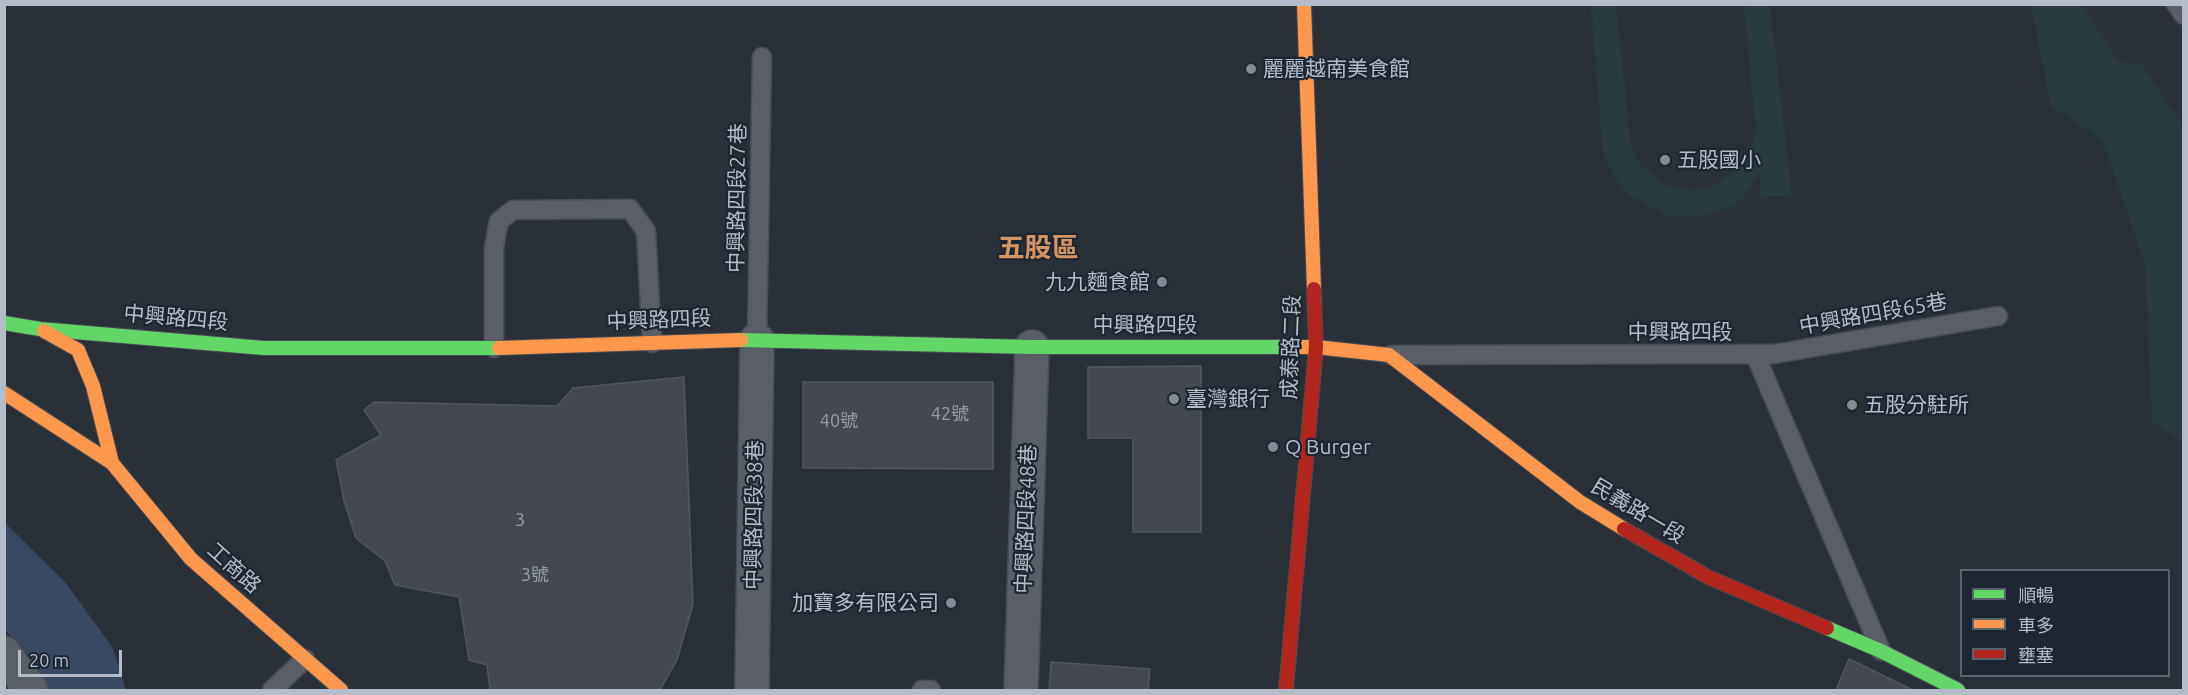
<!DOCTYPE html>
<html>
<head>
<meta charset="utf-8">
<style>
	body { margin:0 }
	#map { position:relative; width:2188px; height:695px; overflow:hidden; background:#2a3038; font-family:Ubuntu,"Noto Sans TC",sans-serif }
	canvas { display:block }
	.frame { position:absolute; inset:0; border:6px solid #b4bcc9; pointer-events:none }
	.legend { position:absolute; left:1960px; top:569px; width:210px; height:108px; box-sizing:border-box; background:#1d2633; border:2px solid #59626f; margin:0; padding:8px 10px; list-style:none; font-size:18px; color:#b4bcc9 }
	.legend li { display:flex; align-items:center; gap:12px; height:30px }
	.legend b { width:30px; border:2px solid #59626f }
	.scale { position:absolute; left:18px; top:650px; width:104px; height:27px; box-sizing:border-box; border:3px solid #b4bcc9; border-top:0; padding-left:8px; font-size:18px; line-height:21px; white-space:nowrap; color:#b4bcc9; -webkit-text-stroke:4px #1d2633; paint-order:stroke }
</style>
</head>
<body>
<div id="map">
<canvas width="2188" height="695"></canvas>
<div class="frame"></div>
<ul class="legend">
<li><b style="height:8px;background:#63d668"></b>順暢</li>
<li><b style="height:8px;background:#ff974d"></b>車多</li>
<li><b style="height:8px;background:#b3261e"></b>壅塞</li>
</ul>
<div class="scale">20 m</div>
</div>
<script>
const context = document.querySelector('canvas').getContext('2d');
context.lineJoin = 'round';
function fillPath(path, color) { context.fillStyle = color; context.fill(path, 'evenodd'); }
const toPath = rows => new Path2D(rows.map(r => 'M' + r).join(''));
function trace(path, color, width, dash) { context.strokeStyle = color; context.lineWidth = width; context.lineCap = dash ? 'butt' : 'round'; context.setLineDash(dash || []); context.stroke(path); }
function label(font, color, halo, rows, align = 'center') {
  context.font = font + ' Ubuntu,"Noto Sans TC",sans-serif'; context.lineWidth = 4.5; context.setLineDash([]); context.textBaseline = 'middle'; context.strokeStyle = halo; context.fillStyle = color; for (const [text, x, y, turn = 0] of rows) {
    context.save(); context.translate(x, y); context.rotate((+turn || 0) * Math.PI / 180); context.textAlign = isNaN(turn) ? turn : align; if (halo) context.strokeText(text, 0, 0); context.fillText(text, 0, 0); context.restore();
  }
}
fillPath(toPath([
	[1591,5,1616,5,1631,145,1640,164,1663,184,1674,188,1694,191,1711,187,1727,177,1741,164,1751,148,1756,133,1744,5,1770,5,1792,196,1760,197,1760,175,1744,197,1735,205,1716,212,1693,217,1666,216,1629,195,1615,178,1603,156],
	[2031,5,2082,5,2118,62,2142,64,2183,126,2183,441,2152,422,2145,264,2103,142,2051,105]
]), '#273a3e');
fillPath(toPath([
	[5,523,65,582,113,648,126,690,47,690,40,674,5,629]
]), '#384963');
const building = toPath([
	[1201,366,1201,532,1133,532,1133,438,1088,438,1088,367,1201,366],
	[684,377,693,604,677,660,660,690,490,690,487,665,469,660,459,597,395,585,385,561,356,538,344,501,336,460,381,435,364,410,374,402,557,406,573,388,684,377],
	[803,382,993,382,993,469,803,468,803,382],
	[1849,659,1913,690,1836,690,1849,659],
	[1051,662,1150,669,1148,690,1049,690,1051,662]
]);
fillPath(building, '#444950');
trace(building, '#52575f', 1.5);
const lane = toPath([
	[2176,4,2184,15],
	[757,340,762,57],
	[494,348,494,247,499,221,513,210,630,209,646,231,652,343],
	[1755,354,1774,354,1998,316],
	[1391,355,1755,354,1881,651],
	[272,690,305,659],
	[922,690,931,690]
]);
const street = toPath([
	[4,653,31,690],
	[752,690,757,340],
	[1021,690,1032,347]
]);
const fast = toPath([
	[4,323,40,329,264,348,499,348],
	[741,340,1032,347,1294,347],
	[1827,628,1881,651,1958,690]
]);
const slow = toPath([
	[1304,4,1314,289],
	[44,331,78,350,93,386,112,463],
	[1294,347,1316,347,1389,355,1580,502,1624,529],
	[499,348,741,340],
	[4,393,112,463,191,559,341,690]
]);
const jam = toPath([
	[1624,529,1708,577,1827,628],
	[1286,690,1316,347,1314,289]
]);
trace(lane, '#484c53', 21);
trace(street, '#484c53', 36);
trace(fast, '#484c53', 16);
trace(slow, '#484c53', 16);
trace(jam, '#484c53', 16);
trace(lane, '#5a5e66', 18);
trace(street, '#5a5e66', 33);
trace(fast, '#63d668', 14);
trace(slow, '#ff974d', 14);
trace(jam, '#b3261e', 14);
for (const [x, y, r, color] of [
	[1251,69,6,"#848b96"],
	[1665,160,6,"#848b96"],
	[1162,282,6,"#848b96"],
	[1174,399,6,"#848b96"],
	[1852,405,6,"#848b96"],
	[1273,447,6,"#848b96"],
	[951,603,6,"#848b96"]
]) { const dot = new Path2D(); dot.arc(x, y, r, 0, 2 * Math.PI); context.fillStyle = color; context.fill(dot); trace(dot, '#1d2633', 2); }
label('18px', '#989fab', null, [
	["42號",950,414],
	["40號",839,421],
	["3",520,520],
	["3號",535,575]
]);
label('21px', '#b4bcc9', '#1d2633', [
	["麗麗越南美食館",1263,69],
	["五股國小",1677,160],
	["九九麵食館",1150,282,"right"],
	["臺灣銀行",1186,399],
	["五股分駐所",1864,405],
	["Q Burger",1285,447],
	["加寶多有限公司",939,603,"right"]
], 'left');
label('21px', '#b4bcc9', '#1d2633', [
	["中興路四段27巷",737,198,-89],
	["中興路四段65巷",1873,314,-10],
	["中興路四段",176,318,5],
	["中興路四段",659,320,-2],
	["中興路四段",1145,325],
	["中興路四段",1680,332],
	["成泰路二段",1291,347,-88],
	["民義路一段",1638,511,31],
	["中興路四段38巷",754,515,-89],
	["中興路四段48巷",1026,519,-88],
	["工商路",234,568,42]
]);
label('bold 27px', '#d59563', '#1d2633', [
	["五股區",1038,248]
]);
</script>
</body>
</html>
